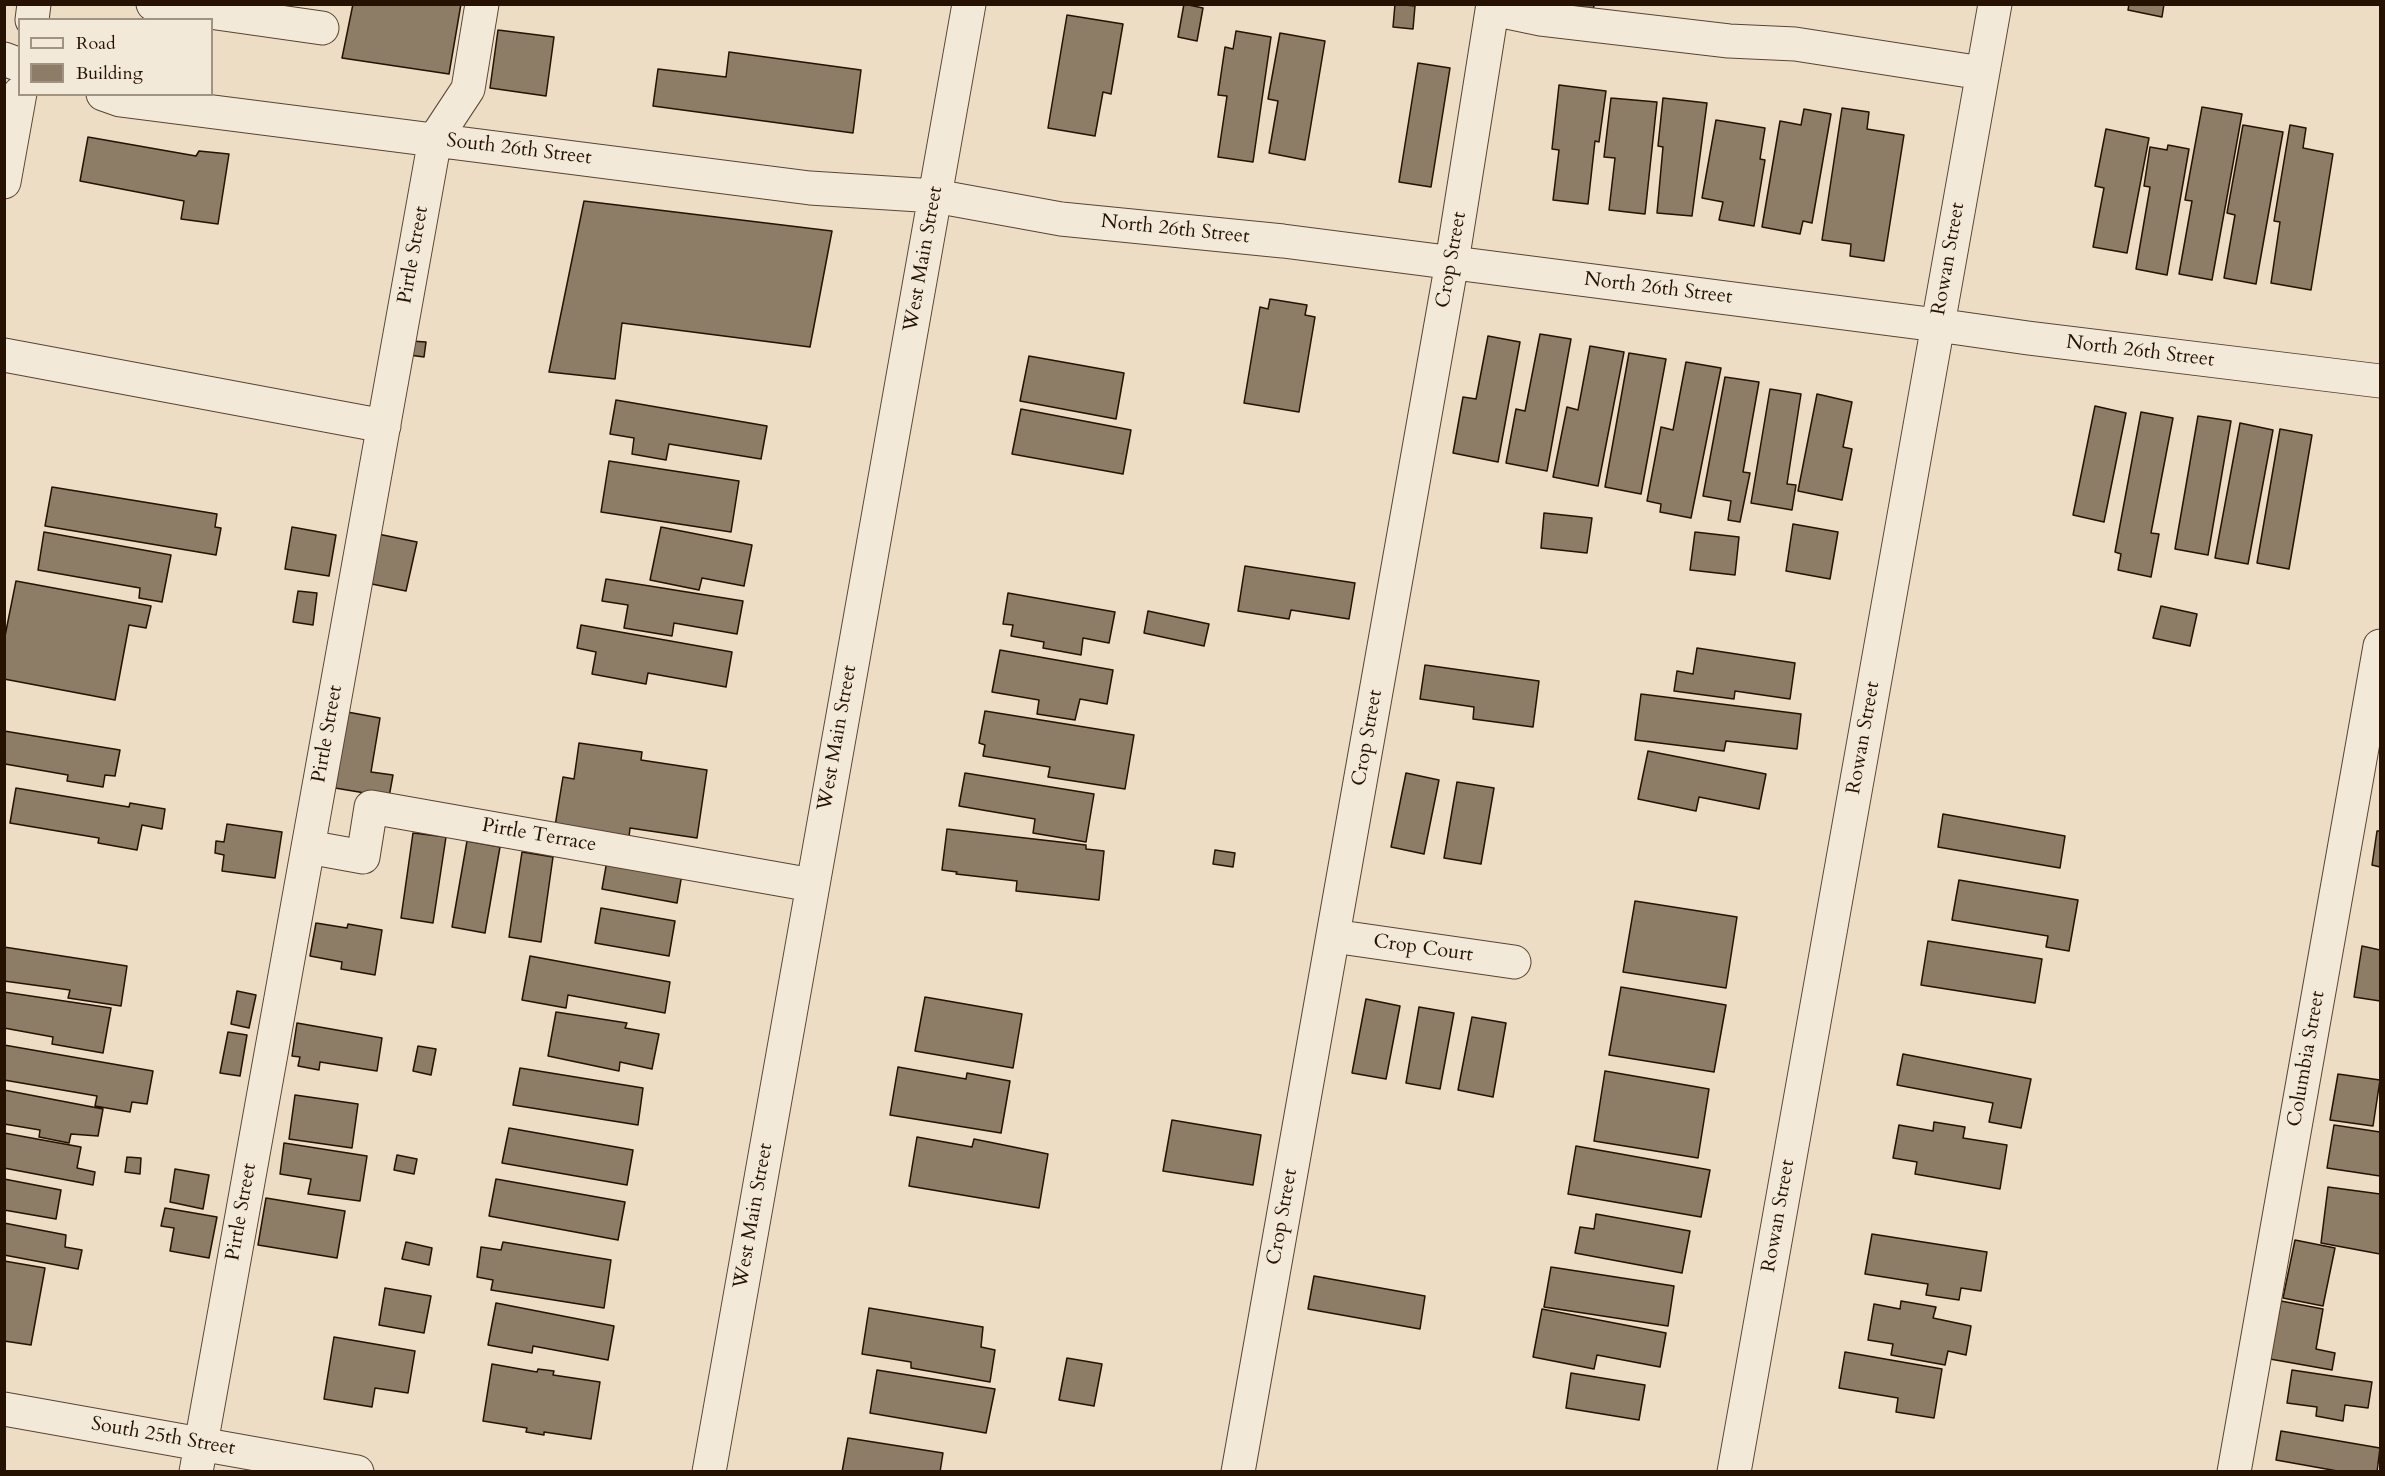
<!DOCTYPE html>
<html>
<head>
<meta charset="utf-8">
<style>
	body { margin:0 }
	#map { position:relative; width:2385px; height:1476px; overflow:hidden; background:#edddc4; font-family:Cardo,serif }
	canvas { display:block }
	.frame { position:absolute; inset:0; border:6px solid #251200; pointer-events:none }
	.legend { position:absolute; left:18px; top:18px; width:195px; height:78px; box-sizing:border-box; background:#f3e9d9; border:2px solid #a19382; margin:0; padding:8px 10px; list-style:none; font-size:18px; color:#251200 }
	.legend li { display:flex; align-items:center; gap:12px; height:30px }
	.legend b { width:30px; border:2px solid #a19382 }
</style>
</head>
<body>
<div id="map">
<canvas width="2385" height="1476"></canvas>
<div class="frame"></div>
<ul class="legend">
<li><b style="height:8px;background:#f3e9d9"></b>Road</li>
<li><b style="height:16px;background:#8d7c66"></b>Building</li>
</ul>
</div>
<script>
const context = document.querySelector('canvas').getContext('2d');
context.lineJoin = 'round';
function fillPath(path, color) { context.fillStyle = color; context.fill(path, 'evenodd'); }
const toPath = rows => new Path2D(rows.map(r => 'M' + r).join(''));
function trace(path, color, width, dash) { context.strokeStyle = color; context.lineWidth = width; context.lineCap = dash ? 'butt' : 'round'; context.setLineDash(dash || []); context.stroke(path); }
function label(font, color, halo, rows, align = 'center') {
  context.font = font + ' Cardo,serif'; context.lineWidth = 6; context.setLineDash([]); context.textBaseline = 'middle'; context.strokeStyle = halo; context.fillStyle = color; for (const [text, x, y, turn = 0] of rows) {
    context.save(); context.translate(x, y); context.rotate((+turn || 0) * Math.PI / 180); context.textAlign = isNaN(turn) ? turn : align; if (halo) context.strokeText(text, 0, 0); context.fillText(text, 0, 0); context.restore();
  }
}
const building = toPath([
	[353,4,461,4,449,74,342,58,353,4],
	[1184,4,1203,8,1197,41,1178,37,1184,4],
	[1395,4,1415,6,1413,29,1393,27,1395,4],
	[1538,4,1594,4,1593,14,1538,4],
	[2129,4,2164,4,2162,17,2128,10,2129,4],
	[1067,15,1123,24,1111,94,1103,92,1095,136,1048,128,1067,15],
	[498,30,554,37,546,96,490,88,498,30],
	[1236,31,1271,37,1253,162,1218,157,1227,96,1218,95,1225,47,1233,49,1236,31],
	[1280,33,1325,41,1305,160,1269,153,1278,101,1268,99,1280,33],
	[729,52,861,70,853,133,653,106,658,69,726,77,729,52],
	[1418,63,1450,68,1431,187,1399,182,1418,63],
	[1559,85,1606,91,1599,142,1595,141,1588,204,1553,200,1559,150,1552,149,1559,85],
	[1611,98,1657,102,1645,214,1609,210,1615,158,1604,157,1611,98],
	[1663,98,1707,103,1692,216,1657,213,1663,147,1658,146,1663,98],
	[2202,107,2242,114,2212,280,2179,274,2192,201,2185,200,2202,107],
	[1842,108,1869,112,1867,129,1904,135,1884,261,1850,256,1851,244,1822,240,1842,108],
	[1804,109,1831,114,1812,223,1803,221,1800,234,1762,227,1780,121,1801,125,1804,109],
	[1716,120,1765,128,1760,159,1765,160,1754,226,1719,220,1723,202,1702,198,1716,120],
	[2243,125,2283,132,2256,284,2224,278,2235,215,2227,213,2243,125],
	[2290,125,2306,128,2303,148,2333,154,2311,290,2271,283,2280,222,2274,221,2290,125],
	[2106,129,2149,138,2127,253,2093,247,2104,188,2095,186,2106,129],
	[88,137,196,156,199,151,229,154,218,224,181,219,184,201,80,181,88,137],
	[2168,145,2189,149,2167,275,2136,269,2150,187,2144,186,2150,147,2167,150,2168,145],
	[584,201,832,231,810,347,622,323,615,379,549,372,584,201],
	[1270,299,1307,305,1305,315,1315,317,1299,412,1244,403,1260,307,1268,309,1270,299],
	[1540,334,1571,339,1547,471,1506,463,1516,409,1525,411,1540,334],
	[1488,336,1520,342,1498,462,1453,453,1463,397,1476,399,1488,336],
	[411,341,426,342,424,357,409,355,411,341],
	[1590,346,1624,352,1598,486,1553,477,1567,407,1578,410,1590,346],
	[1629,353,1666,359,1641,494,1605,487,1629,353],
	[1029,356,1124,373,1116,419,1020,401,1029,356],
	[1686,362,1721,368,1691,518,1660,512,1661,504,1647,501,1661,427,1673,430,1686,362],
	[1725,377,1759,382,1743,472,1750,473,1740,522,1728,520,1731,501,1703,496,1725,377],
	[1770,389,1801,394,1787,484,1796,485,1792,510,1751,503,1770,389],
	[1817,394,1852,402,1843,447,1852,449,1842,500,1798,491,1817,394],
	[616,400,767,426,761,459,669,444,666,460,632,454,634,438,610,434,616,400],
	[2095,406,2126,413,2104,522,2073,515,2095,406],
	[1021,409,1131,430,1123,474,1012,454,1021,409],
	[2141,412,2173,418,2151,533,2159,534,2151,577,2118,570,2121,554,2115,552,2141,412],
	[2198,416,2231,421,2208,555,2175,549,2198,416],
	[2240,423,2273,430,2248,564,2215,558,2240,423],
	[2280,429,2312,435,2289,569,2257,563,2280,429],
	[609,461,739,481,731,532,601,512,609,461],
	[52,487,217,514,215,527,221,528,216,555,45,526,52,487],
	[1544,513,1592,518,1587,553,1541,548,1544,513],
	[1793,524,1838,532,1830,579,1786,571,1793,524],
	[292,527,336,535,329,576,285,569,292,527],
	[661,527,752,545,744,586,702,578,699,590,650,580,661,527],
	[44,532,171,555,162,602,139,598,140,588,38,570,44,532],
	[1695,532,1739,537,1735,575,1690,570,1695,532],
	[378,534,417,542,406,591,367,583,378,534],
	[1245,566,1355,583,1349,619,1291,610,1289,619,1238,611,1245,566],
	[606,579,743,601,737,634,674,623,672,636,624,628,628,605,602,601,606,579],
	[16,581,151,606,146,628,129,625,115,700,4,679,4,641,16,581],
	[298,591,317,593,313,625,293,622,298,591],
	[1008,593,1115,612,1109,643,1083,638,1081,655,1043,648,1044,642,1011,636,1013,625,1003,624,1008,593],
	[2161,606,2197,614,2190,646,2153,638,2161,606],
	[1148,611,1209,624,1204,646,1144,633,1148,611],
	[581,625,732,652,726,687,648,673,646,684,592,674,596,652,577,648,581,625],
	[1697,648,1795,663,1790,699,1735,691,1734,699,1674,691,1677,671,1693,674,1697,648],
	[1000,650,1113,670,1107,704,1080,699,1075,720,1037,714,1039,700,992,692,1000,650],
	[1425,665,1539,681,1533,727,1473,719,1474,707,1420,699,1425,665],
	[1641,694,1801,714,1797,749,1726,741,1724,751,1635,740,1641,694],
	[342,711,380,718,371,772,393,775,389,797,329,787,342,711],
	[985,711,1134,735,1125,789,1048,777,1050,767,983,756,985,745,979,743,985,711],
	[4,731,120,750,115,776,105,775,103,787,67,781,68,775,5,764,4,770,4,731],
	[579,743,642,752,641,760,707,770,697,838,630,828,629,837,555,826,563,777,574,779,579,743],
	[1648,751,1766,774,1759,809,1699,797,1696,811,1638,799,1648,751],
	[965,773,1094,794,1086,842,1033,833,1035,819,959,806,965,773],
	[1406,773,1439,780,1424,854,1391,847,1406,773],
	[1457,782,1494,788,1481,864,1444,858,1457,782],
	[16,788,129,807,130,803,165,809,162,829,142,825,137,850,98,843,99,838,10,823,16,788],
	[1943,814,2065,836,2060,868,1938,847,1943,814],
	[227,824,282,832,275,878,222,871,224,855,215,853,216,841,224,842,227,824],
	[947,829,1086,845,1086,849,1104,851,1099,900,1016,891,1017,881,956,874,957,872,942,870,947,829],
	[2377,831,2380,831,2380,867,2372,865,2377,831],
	[413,833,446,837,433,923,401,918,413,833],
	[467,841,500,847,485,933,452,927,467,841],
	[1215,850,1235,853,1233,867,1213,864,1215,850],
	[522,852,553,857,541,942,509,937,522,852],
	[608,855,683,868,677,903,602,889,608,855],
	[1959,880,2078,900,2069,951,2046,947,2048,936,1952,920,1959,880],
	[1635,901,1737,917,1726,988,1623,972,1635,901],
	[601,908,675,921,669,956,595,943,601,908],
	[316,923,347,928,348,924,382,930,375,975,341,969,342,962,310,956,316,923],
	[1928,941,2042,959,2035,1003,1921,985,1928,941],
	[2362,946,2380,950,2380,1001,2354,997,2362,946],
	[4,947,127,966,121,1006,68,998,70,990,4,981,4,947],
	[530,956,670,982,665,1013,568,995,566,1008,522,1000,530,956],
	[1621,987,1726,1005,1714,1072,1609,1055,1621,987],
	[237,991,256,995,249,1028,231,1024,237,991],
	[4,992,111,1008,103,1053,52,1044,53,1037,4,1028,4,992],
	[925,997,1022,1014,1013,1068,915,1051,925,997],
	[1366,999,1400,1006,1386,1079,1352,1073,1366,999],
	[1419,1007,1454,1013,1440,1089,1406,1083,1419,1007],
	[556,1012,627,1023,625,1028,659,1034,652,1069,620,1062,619,1071,548,1056,556,1012],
	[1472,1017,1506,1023,1493,1097,1458,1090,1472,1017],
	[297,1023,382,1038,377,1071,320,1062,319,1070,298,1066,300,1057,292,1056,297,1023],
	[228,1032,247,1035,240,1076,220,1073,228,1032],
	[4,1045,153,1071,147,1104,132,1102,130,1112,95,1106,97,1096,4,1080,4,1045],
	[418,1046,436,1049,431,1075,413,1071,418,1046],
	[1903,1054,2031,1079,2021,1128,1989,1122,1993,1103,1897,1085,1903,1054],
	[898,1067,966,1079,967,1073,1010,1081,1001,1133,890,1115,898,1067],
	[520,1068,643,1088,638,1125,513,1105,520,1068],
	[1605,1071,1709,1089,1698,1158,1594,1141,1605,1071],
	[2338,1074,2380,1080,2373,1126,2330,1120,2338,1074],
	[4,1090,103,1109,98,1136,71,1134,69,1143,39,1137,40,1130,4,1124,4,1090],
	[295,1095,358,1104,352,1148,289,1139,295,1095],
	[1172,1120,1261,1135,1253,1185,1163,1171,1172,1120],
	[1934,1122,1965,1127,1963,1138,2007,1145,2000,1189,1915,1174,1917,1162,1893,1158,1899,1125,1933,1131,1934,1122],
	[2334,1125,2380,1132,2380,1176,2327,1168,2334,1125],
	[509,1128,633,1150,627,1185,502,1163,509,1128],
	[4,1133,81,1147,77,1168,95,1172,93,1185,4,1168,4,1133],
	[917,1137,972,1147,974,1139,1048,1154,1039,1208,909,1186,917,1137],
	[284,1143,367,1156,360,1201,308,1194,311,1179,280,1174,284,1143],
	[1576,1146,1710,1170,1701,1217,1568,1194,1576,1146],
	[397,1155,417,1159,414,1174,394,1170,397,1155],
	[127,1157,141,1158,140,1174,125,1172,127,1157],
	[175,1169,209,1175,203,1209,170,1202,175,1169],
	[4,1179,61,1190,56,1219,4,1210,4,1179],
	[496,1179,625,1202,618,1240,489,1216,496,1179],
	[2328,1187,2380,1194,2380,1254,2321,1243,2328,1187],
	[266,1198,345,1211,337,1258,258,1245,266,1198],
	[165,1208,217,1217,209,1258,170,1251,174,1228,161,1226,165,1208],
	[1596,1214,1690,1231,1682,1273,1575,1253,1580,1227,1594,1229,1596,1214],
	[4,1223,66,1235,65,1247,82,1250,78,1269,4,1255,4,1223],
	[1872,1234,1987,1252,1981,1291,1961,1288,1959,1300,1926,1295,1928,1284,1865,1274,1872,1234],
	[2295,1240,2335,1248,2323,1306,2283,1298,2295,1240],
	[406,1242,432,1248,429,1265,402,1259,406,1242],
	[503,1242,611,1260,604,1308,491,1290,493,1280,477,1277,481,1247,501,1250,503,1242],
	[4,1261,45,1268,31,1345,4,1341,4,1261],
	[1551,1267,1674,1286,1668,1326,1544,1307,1551,1267],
	[1314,1276,1425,1296,1420,1329,1308,1309,1314,1276],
	[385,1288,431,1296,424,1333,379,1325,385,1288],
	[1901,1301,1936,1307,1933,1318,1971,1326,1966,1355,1948,1351,1945,1365,1891,1355,1893,1344,1868,1340,1874,1304,1900,1309,1901,1301],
	[2281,1301,2323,1309,2316,1349,2335,1353,2332,1370,2270,1359,2281,1301],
	[496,1303,614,1326,608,1360,533,1346,532,1353,488,1345,496,1303],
	[869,1308,983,1327,981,1347,995,1350,990,1382,911,1368,911,1362,862,1354,869,1308],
	[1542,1309,1666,1333,1660,1367,1597,1355,1594,1369,1533,1357,1542,1309],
	[334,1337,415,1351,408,1393,375,1388,372,1407,324,1399,334,1337],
	[1845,1352,1942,1369,1934,1418,1896,1412,1898,1398,1839,1388,1845,1352],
	[1067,1358,1102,1364,1094,1406,1059,1400,1067,1358],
	[492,1364,537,1372,538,1369,554,1371,553,1375,600,1382,591,1439,544,1432,544,1435,526,1432,527,1428,483,1421,492,1364],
	[877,1370,995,1389,986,1433,870,1413,877,1370],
	[2292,1370,2372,1382,2368,1408,2345,1405,2343,1421,2316,1416,2317,1407,2287,1403,2292,1370],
	[1571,1373,1645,1385,1639,1420,1566,1408,1571,1373],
	[2281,1431,2380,1448,2377,1472,2343,1472,2276,1460,2281,1431],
	[848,1438,943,1453,940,1472,842,1472,848,1438]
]);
fillPath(building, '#8d7c66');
trace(building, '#251200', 1.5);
const minor = toPath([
	[153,4,322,28],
	[1493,9,1541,19,1729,41,1795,44,1982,73],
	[32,20,34,4],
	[4,59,20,65],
	[103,94,120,100,810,188,935,196,1061,219,1283,241,1937,325,2028,338,2380,381],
	[4,182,20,93],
	[4,355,384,426],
	[308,847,363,857,371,807,812,885],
	[1333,936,1514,962],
	[4,1409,357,1472],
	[196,1472,435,139,468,89,482,4],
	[709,1472,969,4],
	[1238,1472,1452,262,1493,4],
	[1734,1472,1995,4],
	[2234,1472,2380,646]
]);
trace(minor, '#574531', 35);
trace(minor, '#f3e9d9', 33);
label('20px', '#251200', '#f3e9d9', [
	["South 26th Street",519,150,7],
	["North 26th Street",1175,230,6],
	["Pirtle Street",414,255,-80],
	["West Main Street",924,259,-80],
	["Rowan Street",1949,259,-80],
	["Crop Street",1452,260,-80],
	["North 26th Street",1658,289,7],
	["North 26th Street",2140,352,7],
	["Pirtle Street",328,734,-80],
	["West Main Street",838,738,-80],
	["Crop Street",1368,738,-80],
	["Rowan Street",1864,738,-80],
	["Pirtle Terrace",539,836,10],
	["Crop Court",1423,949,8],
	["Columbia Street",2307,1059,-80],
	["Pirtle Street",242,1212,-80],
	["West Main Street",754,1216,-80],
	["Rowan Street",1779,1216,-80],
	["Crop Street",1283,1217,-80],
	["South 25th Street",163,1437,10]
]);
</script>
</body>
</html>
